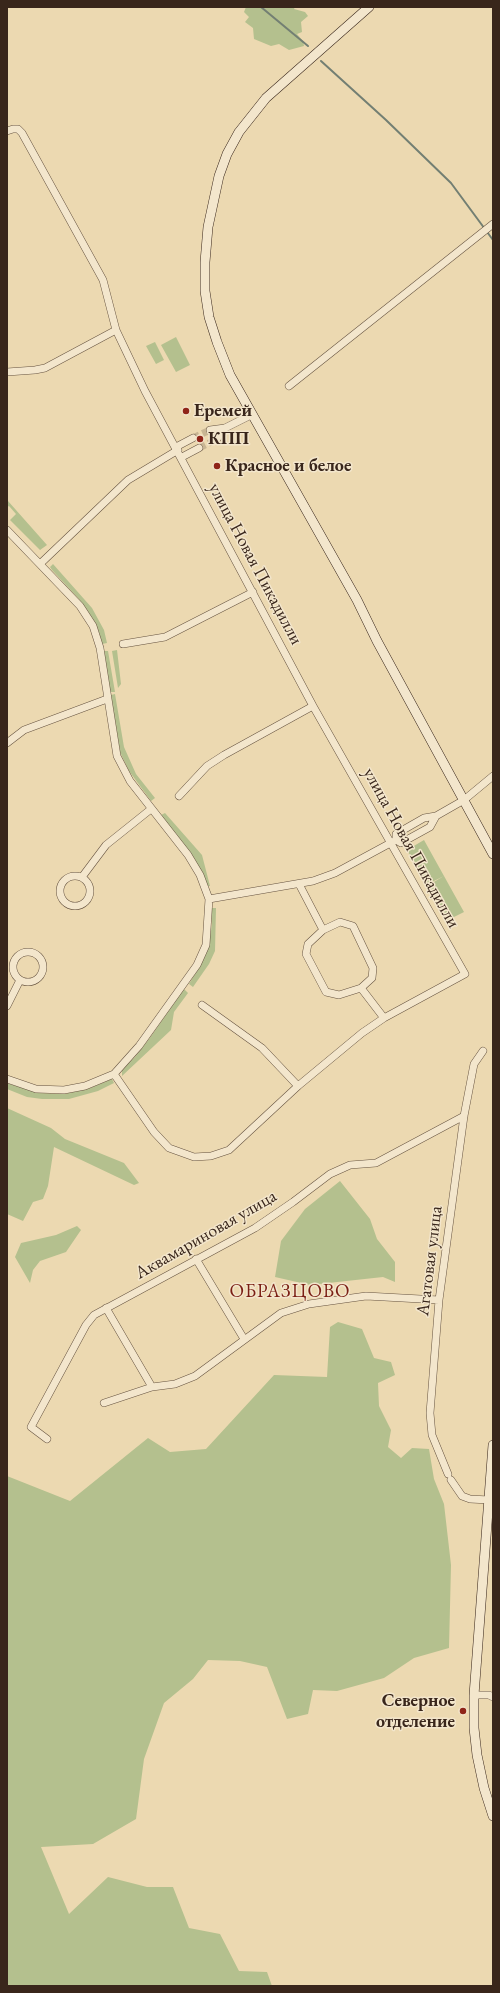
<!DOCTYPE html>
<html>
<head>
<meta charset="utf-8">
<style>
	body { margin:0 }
	#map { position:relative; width:500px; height:1993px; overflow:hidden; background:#ecd9b1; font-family:"EB Garamond",serif }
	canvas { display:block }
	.frame { position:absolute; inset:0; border:8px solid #39261b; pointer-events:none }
</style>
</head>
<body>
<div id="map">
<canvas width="500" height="1993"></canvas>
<div class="frame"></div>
</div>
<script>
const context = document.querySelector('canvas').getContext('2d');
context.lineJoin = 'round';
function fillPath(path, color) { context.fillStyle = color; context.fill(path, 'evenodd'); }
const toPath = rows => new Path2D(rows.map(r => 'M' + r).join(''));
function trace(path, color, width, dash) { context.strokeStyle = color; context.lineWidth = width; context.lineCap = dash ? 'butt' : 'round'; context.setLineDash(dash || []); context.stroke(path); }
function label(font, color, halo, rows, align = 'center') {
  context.font = font + ' "EB Garamond",serif'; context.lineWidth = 3; context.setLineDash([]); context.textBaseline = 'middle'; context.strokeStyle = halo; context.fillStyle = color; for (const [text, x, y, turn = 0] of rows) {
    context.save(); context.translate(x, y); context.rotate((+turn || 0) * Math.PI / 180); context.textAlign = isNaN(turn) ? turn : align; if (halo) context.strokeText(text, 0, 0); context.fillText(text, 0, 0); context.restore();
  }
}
fillPath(toPath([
	[246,7,295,7,294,9,305,12,308,16,301,22,302,32,297,34,303,41,304,46,289,50,279,44,271,46,254,39,253,28,245,22,249,17,244,12],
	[176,337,190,365,176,372,161,345],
	[155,342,164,360,156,364,146,346],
	[8,501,47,545,40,550,10,520,16,514,9,506,7,507],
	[53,564,92,608,104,630,107,643,102,644,99,632,89,613,78,598,52,570,50,567],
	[117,650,121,684,118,688,112,651],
	[104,651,108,651,115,692,110,692],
	[115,694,124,747,136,774,155,798,151,801,129,771,120,752,111,695],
	[165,813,202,855,210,886,208,886,195,860,161,815],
	[424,840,444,876,426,885,407,850],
	[444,876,464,912,446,921,427,886],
	[211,908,216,908,215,951,209,964,193,987,189,984,202,962,209,941,212,925],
	[184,989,188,993,174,1012,171,1030,122,1076,122,1069,135,1057,149,1039],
	[112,1079,114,1083,98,1091,69,1099,42,1099,27,1097,7,1089,7,1083,38,1093,64,1094,88,1089],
	[7,1108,51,1128,65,1139,124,1163,139,1183,134,1185,54,1147,48,1186,43,1199,33,1202,23,1221,7,1214],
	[340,1181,370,1219,377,1239,395,1262,395,1282,383,1277,310,1285,275,1277,281,1241,305,1209],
	[77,1226,81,1230,66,1252,40,1261,33,1270,30,1283,15,1257,21,1243,56,1235],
	[338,1322,362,1329,374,1358,391,1362,395,1375,378,1383,379,1406,391,1430,388,1447,401,1458,412,1448,429,1449,434,1479,444,1504,451,1565,449,1648,414,1658,384,1678,337,1691,313,1690,308,1714,287,1719,267,1667,240,1661,208,1660,193,1679,164,1703,144,1759,136,1819,93,1844,41,1847,69,1914,108,1877,147,1887,173,1887,189,1928,220,1934,239,1971,267,1972,272,1986,7,1986,7,1476,70,1501,148,1438,170,1452,206,1449,274,1375,327,1377,330,1327]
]), '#b4c08e');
trace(toPath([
	[261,7,308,46],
	[321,61,386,120,451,183,493,240]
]), '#737f73', 2);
trace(toPath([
	[193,438,210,430],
	[199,448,217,439]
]), '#c8b593', 7, [7, 3.5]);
const street = toPath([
	[7,131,13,129,18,129,22,133,103,280,116,330,145,391,313,706,465,974,384,1018,362,1033,298,1086,229,1150,211,1156,194,1157,169,1148,154,1132,114,1074],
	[7,372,35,370,45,368,116,330],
	[289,386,493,224],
	[225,428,251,415],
	[210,430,225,428,217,439],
	[176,447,193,438],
	[182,457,199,448],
	[7,530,80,606,93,626,100,648,117,756,130,781,188,855,200,875,209,899,206,945,197,965,139,1046,114,1074,85,1086,64,1090,36,1089,7,1079],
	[41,563,128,480,178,450],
	[123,644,165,637,253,592],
	[7,743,24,730,107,699],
	[179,796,207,766,224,755,313,706],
	[436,816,430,827,401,843,396,840,396,834,424,818,436,816],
	[436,816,464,800,493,776],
	'60 891a15 15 0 1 1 30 0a15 15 0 1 1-30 0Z',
	[82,877,106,845,151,809],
	[299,884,323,930,340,922,353,926,373,968,372,978,361,988,384,1018],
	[209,899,313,881,335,873,396,840],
	[323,930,308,944,306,954,326,992,339,995,361,988],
	'13 967a15 15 0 1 1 30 0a15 15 0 1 1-30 0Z',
	[202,1005,262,1048,298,1086],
	[7,1006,20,980],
	[196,1259,244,1339],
	[106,1308,152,1387],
	[104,1403,152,1387,175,1384,195,1376,281,1313,309,1304,366,1296,439,1300],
	[47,1439,31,1427,86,1325,94,1315,255,1228,293,1202,330,1174,350,1165,376,1163,464,1116],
	[448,1474,432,1435,430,1413,439,1300,464,1116,474,1064,483,1051],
	[451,1480,462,1496,470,1499,489,1500],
	[474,1695,489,1695,493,1697]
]);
const secondary = toPath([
	[369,7,266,98,239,132,227,154,219,176,208,227,205,262,205,291,209,317,217,342,230,375,357,600,377,641,493,854],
	[493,1445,474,1695,474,1728,477,1755,484,1788,493,1816]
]);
trace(street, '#665340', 8);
trace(secondary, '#39261b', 10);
trace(street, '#f3e6cc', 7);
trace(secondary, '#f3e6cc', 9);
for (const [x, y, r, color] of [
	[186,411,4,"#8f2418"],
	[200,439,4,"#8f2418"],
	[217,466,4,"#8f2418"],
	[463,1711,4,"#8f2418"]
]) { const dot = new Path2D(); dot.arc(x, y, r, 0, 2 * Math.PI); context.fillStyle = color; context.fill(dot); trace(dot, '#f3e6cc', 1.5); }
label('bold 18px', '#39261b', '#f3e6cc', [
	["Еремей",194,411],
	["КПП",208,439],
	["Красное и белое",225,466],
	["Северное",455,1701,"right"],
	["отделение",455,1722,"right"]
], 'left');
label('18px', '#39261b', '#f3e6cc', [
	["улица Новая Пикадилли",255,564,62],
	["улица Новая Пикадилли",411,848,61],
	["Аквамариновая улица",206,1235,-30],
	["Агатовая улица",430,1261,-83]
]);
context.letterSpacing = '1px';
label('19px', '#7a1f14', '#f3e6cc', [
	["ОБРАЗЦОВО",290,1292]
]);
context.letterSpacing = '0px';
</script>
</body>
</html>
